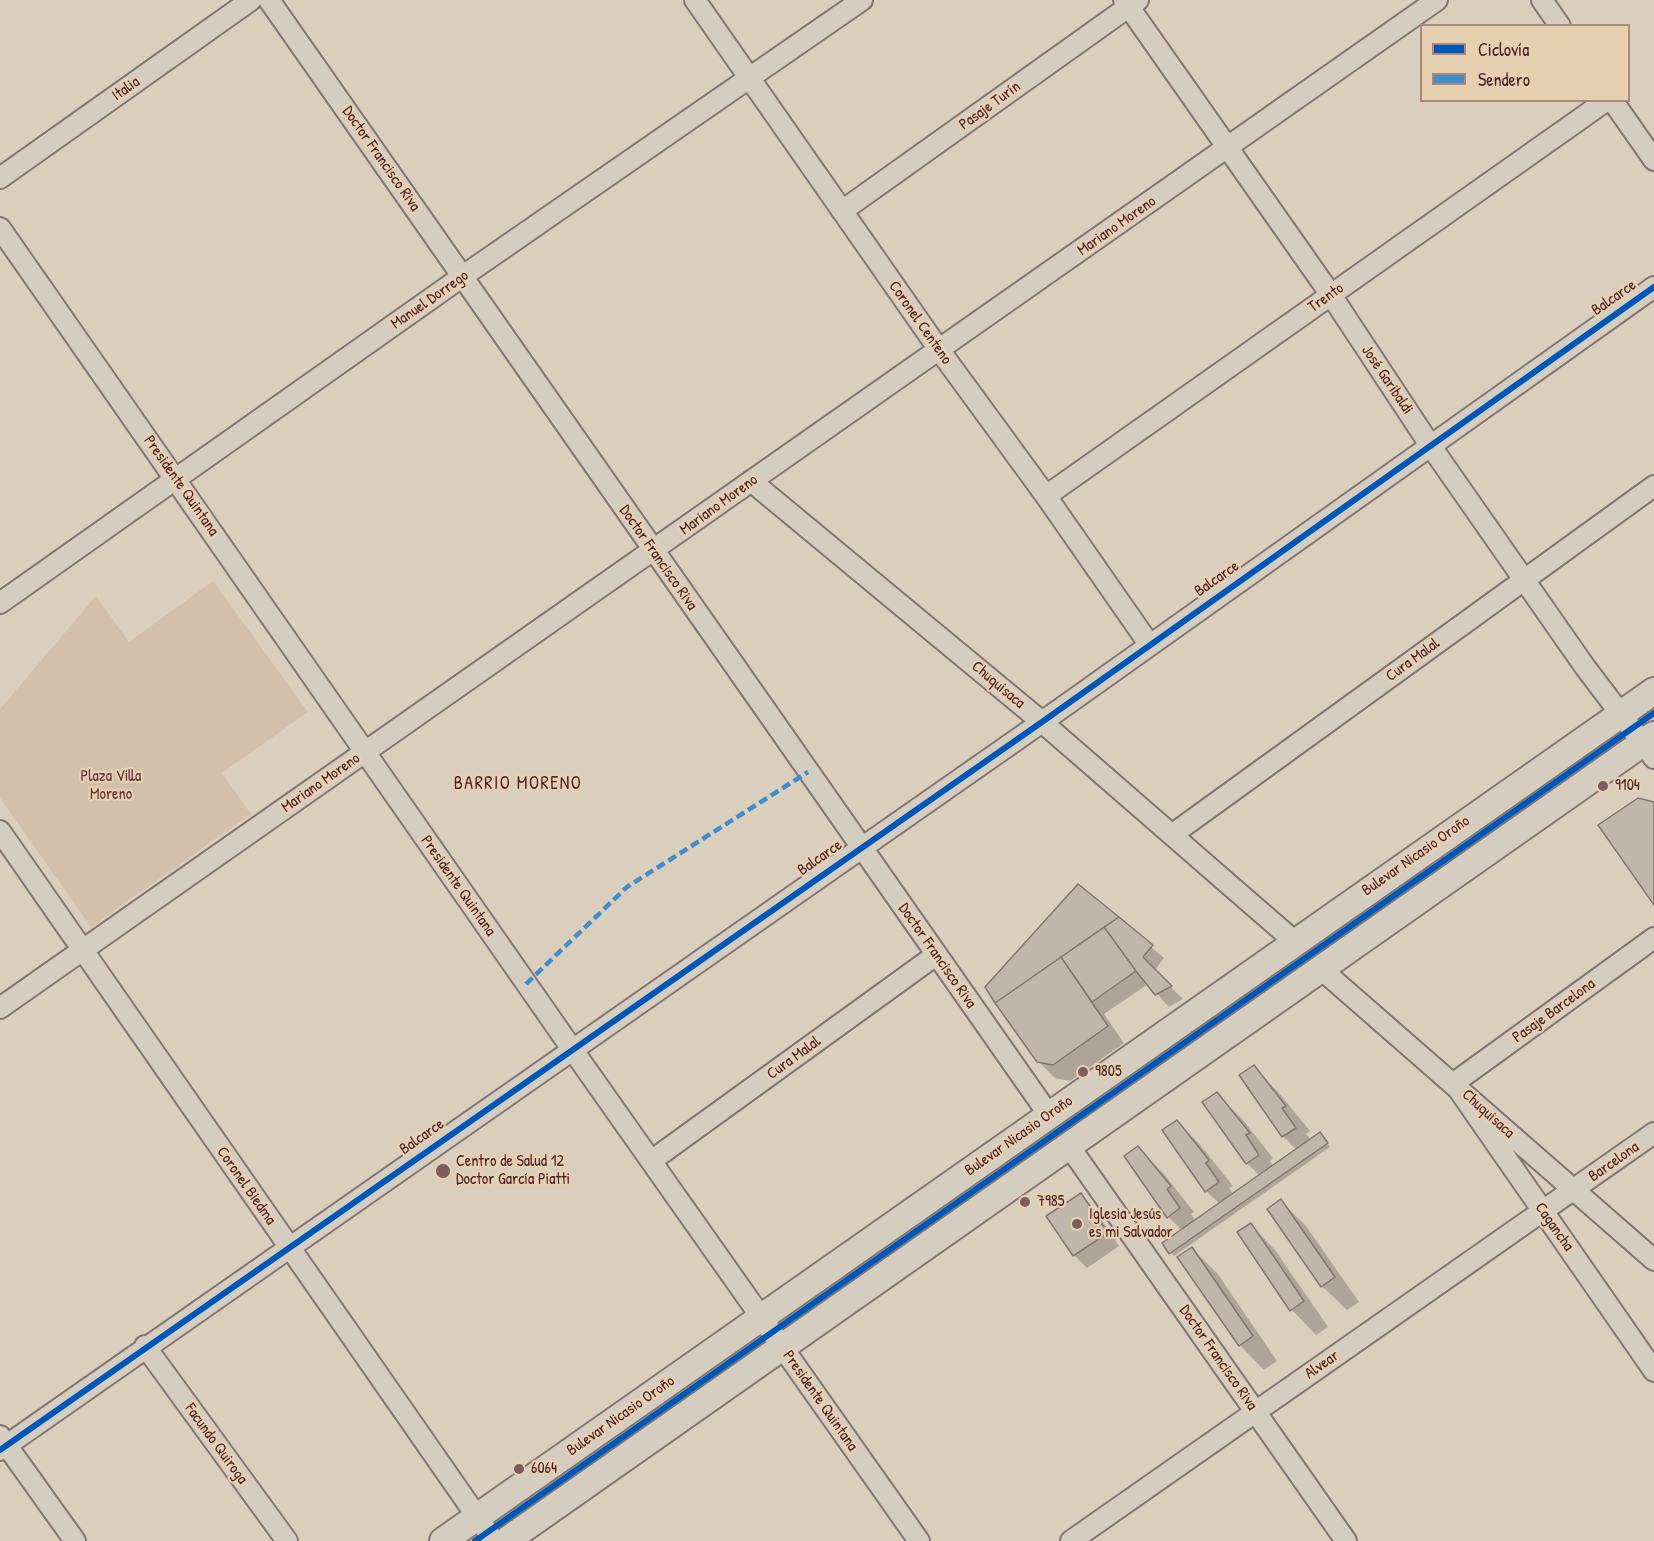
<!DOCTYPE html>
<html>
<head>
<meta charset="utf-8">
<style>
	body { margin:0 }
	#map { position:relative; width:1654px; height:1541px; overflow:hidden; background:#dacebd; font-family:"Patrick Hand",sans-serif }
	canvas { display:block }
	.legend { position:absolute; left:1420px; top:24px; width:210px; height:78px; box-sizing:border-box; background:#e7d0b0; border:2px solid #a8897b; margin:0; padding:8px 10px; list-style:none; font-size:18px; color:#4a1f2b }
	.legend li { display:flex; align-items:center; gap:12px; height:30px }
	.legend b { width:30px; border:2px solid #a8897b }
</style>
</head>
<body>
<div id="map">
<canvas width="1654" height="1541"></canvas>
<ul class="legend">
<li><b style="height:8px;background:#0057b8"></b>Ciclovía</li>
<li><b style="height:8px;background:#418dcd"></b>Sendero</li>
</ul>
</div>
<script>
const context = document.querySelector('canvas').getContext('2d');
context.lineJoin = 'round';
function fillPath(path, color) { context.fillStyle = color; context.fill(path, 'evenodd'); }
const toPath = rows => new Path2D(rows.map(r => 'M' + r).join(''));
function trace(path, color, width, dash) { context.strokeStyle = color; context.lineWidth = width; context.lineCap = dash ? 'butt' : 'round'; context.setLineDash(dash || []); context.stroke(path); }
function label(font, color, halo, rows, align = 'center') {
  context.font = font + ' "Patrick Hand",sans-serif'; context.lineWidth = 4.5; context.setLineDash([]); context.textBaseline = 'middle'; context.strokeStyle = halo; context.fillStyle = color; for (const [text, x, y, turn = 0] of rows) {
    context.save(); context.translate(x, y); context.rotate((+turn || 0) * Math.PI / 180); context.textAlign = isNaN(turn) ? turn : align; if (halo) context.strokeText(text, 0, 0); context.fillText(text, 0, 0); context.restore();
  }
}
fillPath(toPath([
	[213,581,308,712,222,773,251,814,91,927,0,798,0,709,96,596,129,642],
	[1654,691,1654,735,506,1541,443,1541]
]), '#d3c0aa');
fillPath(toPath([
	[1078,886,1164,958,1154,971,1183,999,1169,1007,1148,984,1104,1014,1124,1043,1070,1081,1055,1078,1038,1061,987,988],
	[1253,1067,1278,1092,1310,1131,1306,1134,1311,1140,1323,1137,1330,1147,1174,1256,1171,1253,1182,1230,1168,1217,1138,1148,1163,1173,1194,1212,1191,1214,1195,1221,1220,1204,1206,1191,1177,1121,1201,1146,1233,1186,1229,1188,1233,1194,1260,1176,1247,1163,1217,1094,1242,1119,1273,1158,1270,1161,1273,1166,1297,1150,1283,1136],
	[1080,1195,1093,1207,1119,1246,1087,1268,1074,1255,1048,1217],
	[1281,1201,1306,1226,1359,1302,1347,1310,1322,1286],
	[1251,1225,1275,1250,1328,1327,1316,1335,1292,1310],
	[1192,1249,1217,1273,1277,1361,1264,1370,1240,1345]
]), '#0003');
const building = toPath([
	[1638,798,1654,802,1654,905,1598,825,1638,798],
	[1078,884,1119,917,995,1003,985,987,1078,884],
	[1119,917,1153,945,1143,957,1172,986,1155,995,1136,971,1104,927,1119,917],
	[1104,927,1136,971,1092,1002,1061,957,1104,927],
	[1061,957,1108,1026,1053,1065,1037,1062,995,1003,1061,957],
	[1254,1065,1286,1106,1282,1108,1296,1128,1282,1137,1239,1075,1254,1065],
	[1217,1092,1250,1133,1246,1135,1259,1155,1246,1164,1202,1102,1217,1092],
	[1177,1120,1209,1160,1206,1163,1219,1182,1205,1192,1162,1130,1177,1120],
	[1320,1132,1328,1143,1169,1254,1162,1243,1320,1132],
	[1138,1146,1171,1186,1167,1189,1180,1208,1167,1218,1124,1156,1138,1146],
	[1081,1193,1108,1233,1073,1256,1046,1216,1081,1193],
	[1281,1199,1335,1277,1321,1287,1267,1209,1281,1199],
	[1251,1223,1304,1301,1290,1311,1237,1232,1251,1223],
	[1192,1247,1253,1336,1239,1346,1177,1257,1192,1247]
]);
fillPath(building, '#c0b6aa');
trace(building, '#837570', 1.5);
const minor = toPath([
	[269,0,1049,1115],
	[695,0,940,351,1046,496,1149,644],
	[1124,0,1331,295,1430,445,1585,667,1654,758],
	[1542,0,1560,26],
	[1612,100,1654,160],
	[0,178,251,0],
	[842,211,1138,0],
	[0,228,572,1049,919,1541],
	[751,481,1042,722,1294,941],
	[1046,496,1607,100],
	[0,603,463,276,862,0],
	[0,831,494,1541],
	[1173,834,1654,486],
	[1654,938,1454,1083,1654,1371],
	[1321,969,1654,1260],
	[0,1008,1437,0],
	[1069,1146,1346,1541],
	[651,1161,936,955],
	[145,1346,287,1541],
	[0,1436,75,1541],
	[0,1450,1042,722,1654,287],
	[1071,1541,1654,1133]
]);
const major = toPath([
	[443,1541,1654,691],
	[506,1541,1654,735]
]);
trace(minor, '#837570', 24);
trace(major, '#837570', 30);
trace(minor, '#d6cdc1', 20);
trace(major, '#d6cdc1', 26);
trace(toPath([
	[526,984,627,887,808,772]
]), '#418dcd', 4.5, [9, 4.5]);
trace(toPath([
	[0,1450,1042,722,1654,287],
	[475,1541,1654,713]
]), '#0057b8', 6);
for (const [x, y, r, color] of [
	[1603,786,6,"#7c5c5e"],
	[1083,1072,6,"#7c5c5e"],
	[443,1171,8,"#7c5c5e"],
	[1025,1202,6,"#7c5c5e"],
	[1077,1224,6,"#7c5c5e"],
	[519,1469,6,"#7c5c5e"]
]) { const dot = new Path2D(); dot.arc(x, y, r, 0, 2 * Math.PI); context.fillStyle = color; context.fill(dot); trace(dot, '#e7d0b0', 2); }
label('16px', '#4a1f2b', '#e7d0b0', [
	["Italia",126,89,-35],
	["Pasaje Turín",990,106,-36],
	["Doctor Francisco Riva",381,159,55],
	["Mariano Moreno",1117,226,-35],
	["Trento",1326,298,-35],
	["Balcarce",1614,298,-35],
	["Manuel Dorrego",430,300,-35],
	["Coronel Centeno",920,323,55],
	["José Garibaldi",1387,380,56],
	["Presidente Quintana",181,486,55],
	["Mariano Moreno",719,505,-36],
	["Doctor Francisco Riva",658,558,55],
	["Balcarce",1217,579,-35],
	["Cura Malal",1413,660,-36],
	["Chuquisaca",998,685,40],
	["Mariano Moreno",321,783,-35],
	["Bulevar Nicasio Oroño",1416,856,-35],
	["Balcarce",820,858,-35],
	["Presidente Quintana",458,886,55],
	["Doctor Francisco Riva",937,956,55],
	["Pasaje Barcelona",1554,1011,-36],
	["Cura Malal",794,1058,-36],
	["Chuquisaca",1488,1114,42],
	["Bulevar Nicasio Oroño",1019,1136,-35],
	["Balcarce",422,1137,-35],
	["Barcelona",1614,1162,-35],
	["Coronel Biedma",246,1186,55],
	["Cagancha",1554,1227,55],
	["Doctor Francisco Riva",1218,1358,55],
	["Alvear",1322,1365,-35],
	["Presidente Quintana",820,1401,55],
	["Bulevar Nicasio Oroño",621,1416,-35],
	["Facundo Quiroga",216,1444,54]
]);
label('16px', '#5e353c', '#e7d0b0', [
	["Plaza Villa",111,777],
	["Moreno",111,795]
]);
label('16px', '#4a1f2b', '#e7d0b0', [
	["9104",1615,786],
	["9805",1095,1072],
	["Centro de Salud 12",456,1162],
	["Doctor García Piatti",456,1180],
	["7985",1037,1202],
	["Iglesia Jesús",1089,1215],
	["es mi Salvador",1089,1233],
	["6064",531,1469]
], 'left');
context.letterSpacing = '1.5px';
label('18px', '#4a1f2b', '#e7d0b0', [
	["BARRIO MORENO",518,784]
]);
context.letterSpacing = '0px';
</script>
</body>
</html>
